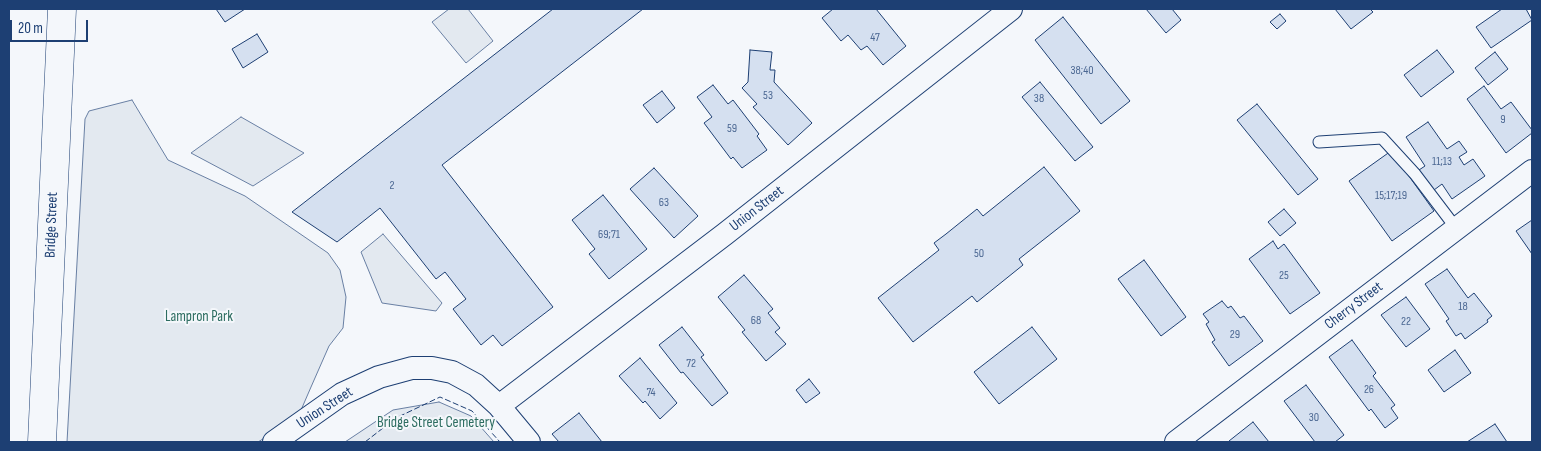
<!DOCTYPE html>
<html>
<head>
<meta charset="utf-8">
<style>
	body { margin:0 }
	#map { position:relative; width:1541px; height:451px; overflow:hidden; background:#f4f7fb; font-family:"Sofia Sans Condensed",sans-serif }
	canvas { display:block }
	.frame { position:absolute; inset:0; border:10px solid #1d3f73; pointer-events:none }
	.scale { position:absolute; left:10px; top:20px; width:78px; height:22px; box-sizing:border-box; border:2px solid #1d3f73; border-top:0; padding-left:6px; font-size:15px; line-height:18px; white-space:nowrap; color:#1d3f73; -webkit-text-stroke:4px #f4f7fb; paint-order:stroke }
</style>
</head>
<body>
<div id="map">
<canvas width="1541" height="451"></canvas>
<div class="frame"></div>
<div class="scale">20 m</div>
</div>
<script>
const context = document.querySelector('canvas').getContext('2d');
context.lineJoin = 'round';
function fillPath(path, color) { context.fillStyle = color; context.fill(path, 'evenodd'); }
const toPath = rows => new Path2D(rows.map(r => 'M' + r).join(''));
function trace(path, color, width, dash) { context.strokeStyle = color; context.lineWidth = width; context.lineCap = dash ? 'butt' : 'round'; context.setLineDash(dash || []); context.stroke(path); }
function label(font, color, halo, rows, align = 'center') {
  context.font = font + ' "Sofia Sans Condensed",sans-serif'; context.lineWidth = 4; context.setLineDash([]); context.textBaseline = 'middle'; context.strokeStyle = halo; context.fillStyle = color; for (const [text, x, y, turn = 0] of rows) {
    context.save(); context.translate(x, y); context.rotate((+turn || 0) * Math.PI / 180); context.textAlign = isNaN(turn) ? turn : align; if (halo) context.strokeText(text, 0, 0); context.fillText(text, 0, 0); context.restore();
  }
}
const green = toPath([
	[449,9,468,9,493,41,466,63,432,22,449,9],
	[132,100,168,160,245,196,328,253,340,270,346,297,343,328,329,346,311,387,298,417,258,442,67,442,85,119,89,111,132,100],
	[241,117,304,153,253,186,191,153,241,117],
	[383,234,442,303,436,311,382,303,361,252,383,234],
	[439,402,471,416,494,442,345,442,393,410,439,402]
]);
fillPath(green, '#e3e9f0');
trace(green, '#687fa3', 1);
const building = toPath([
	[216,9,245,9,225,22,216,9],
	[553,9,643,9,442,165,553,307,502,346,493,335,481,345,453,309,466,299,445,272,436,279,380,208,337,242,292,212,553,9],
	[833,9,876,9,906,46,883,65,867,46,861,50,848,35,841,41,822,18,833,9],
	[1146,9,1172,9,1181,20,1166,33,1146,9],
	[1335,9,1370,9,1373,12,1351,29,1335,9],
	[1502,9,1526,9,1532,20,1491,48,1476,27,1502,9],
	[1280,14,1286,21,1277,29,1270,22,1280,14],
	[1063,17,1130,101,1101,124,1035,40,1063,17],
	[257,34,268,52,243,68,232,49,257,34],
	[750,50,772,52,770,70,775,70,774,82,812,123,788,145,753,107,757,104,742,88,748,82,750,50],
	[1437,50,1454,72,1421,97,1404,75,1437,50],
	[1495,52,1508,69,1488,85,1475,68,1495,52],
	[1040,82,1093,147,1075,161,1022,97,1040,82],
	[713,85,728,104,733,100,759,134,757,136,767,150,742,168,733,157,731,159,704,123,712,117,697,97,713,85],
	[1484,86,1501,109,1511,102,1532,130,1532,133,1506,153,1467,99,1484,86],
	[662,91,675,108,657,123,643,105,662,91],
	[1257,104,1318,179,1298,195,1237,120,1257,104],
	[1428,122,1447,149,1459,141,1467,152,1459,157,1464,165,1473,159,1485,176,1452,199,1442,184,1434,190,1419,170,1425,166,1406,137,1428,122],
	[1391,151,1434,211,1392,241,1349,181,1391,151],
	[1044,167,1080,211,1019,259,1023,265,977,302,972,296,913,342,878,298,939,250,934,243,946,234,977,209,983,216,1044,167],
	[654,168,698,216,674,238,630,189,654,168],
	[603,195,647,249,609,279,589,254,595,249,572,220,603,195],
	[1284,209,1296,223,1280,236,1268,222,1284,209],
	[1532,220,1532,254,1516,231,1532,220],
	[1273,241,1278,249,1284,244,1320,293,1290,314,1249,259,1273,241],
	[1144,260,1186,317,1161,336,1118,279,1144,260],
	[1447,269,1468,298,1474,293,1492,316,1487,320,1488,322,1465,339,1461,333,1456,336,1446,321,1449,319,1425,284,1447,269],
	[744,275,773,309,768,313,780,328,775,332,786,344,766,361,742,332,745,330,718,297,744,275],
	[1406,297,1430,329,1406,347,1381,315,1406,297],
	[1222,301,1228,308,1231,306,1240,318,1244,316,1263,341,1229,366,1212,342,1215,340,1206,324,1209,322,1203,314,1222,301],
	[682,327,704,355,701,357,728,393,712,406,683,372,681,373,659,345,682,327],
	[1032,327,1057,359,999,404,974,372,1032,327],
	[1352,340,1376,373,1373,376,1395,405,1391,408,1398,418,1385,428,1371,409,1369,411,1329,357,1352,340],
	[1455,350,1471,373,1444,392,1428,370,1455,350],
	[640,358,677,403,660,419,645,401,643,403,619,376,640,358],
	[809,379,820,393,806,403,796,390,809,379],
	[1306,385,1344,435,1335,442,1315,442,1284,401,1306,385],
	[579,413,602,442,559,442,552,434,579,413],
	[1253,422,1269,442,1230,442,1229,441,1253,422],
	[1495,424,1507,442,1467,442,1495,424]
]);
fillPath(building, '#d5e0f0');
trace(building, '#1d3f73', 1);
const service = toPath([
	[1319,142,1382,138,1415,174,1456,228]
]);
const minor = toPath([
	[499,406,725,234,1011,9],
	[274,442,342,394,379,377,412,368,432,368,452,372,476,385,499,406,529,442],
	[1176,442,1532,171]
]);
const trunk = toPath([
	[42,442,62,9]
]);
trace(service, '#1d3f73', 13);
trace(minor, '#1d3f73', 24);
trace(trunk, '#1d3f73', 29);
trace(service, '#f4f7fb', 11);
trace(minor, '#f4f7fb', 22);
trace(trunk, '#f4f7fb', 28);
trace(toPath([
	[365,442,396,418,440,397,472,411,500,442]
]), '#1d3f73', 1, [6, 2.5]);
label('12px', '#4b6792', null, [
	["47",875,38],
	["38;40",1082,71],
	["53",768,96],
	["38",1039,99],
	["9",1503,120],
	["59",732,129],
	["11;13",1442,162],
	["2",392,186],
	["15;17;19",1391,196],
	["63",664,203],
	["69;71",609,235],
	["50",979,254],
	["25",1284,276],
	["18",1463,307],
	["68",756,321],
	["22",1406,322],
	["29",1235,335],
	["72",691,364],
	["26",1369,390],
	["74",651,393],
	["30",1314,418]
]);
label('15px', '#1d3f73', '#f4f7fb', [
	["Union Street",757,209,-38],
	["Bridge Street",52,225,-88],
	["Cherry Street",1354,306,-37],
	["Union Street",325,408,-33]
]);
label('15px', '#2c6c60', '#f4f7fb', [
	["Lampron Park",199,317],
	["Bridge Street Cemetery",436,423]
]);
</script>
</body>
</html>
